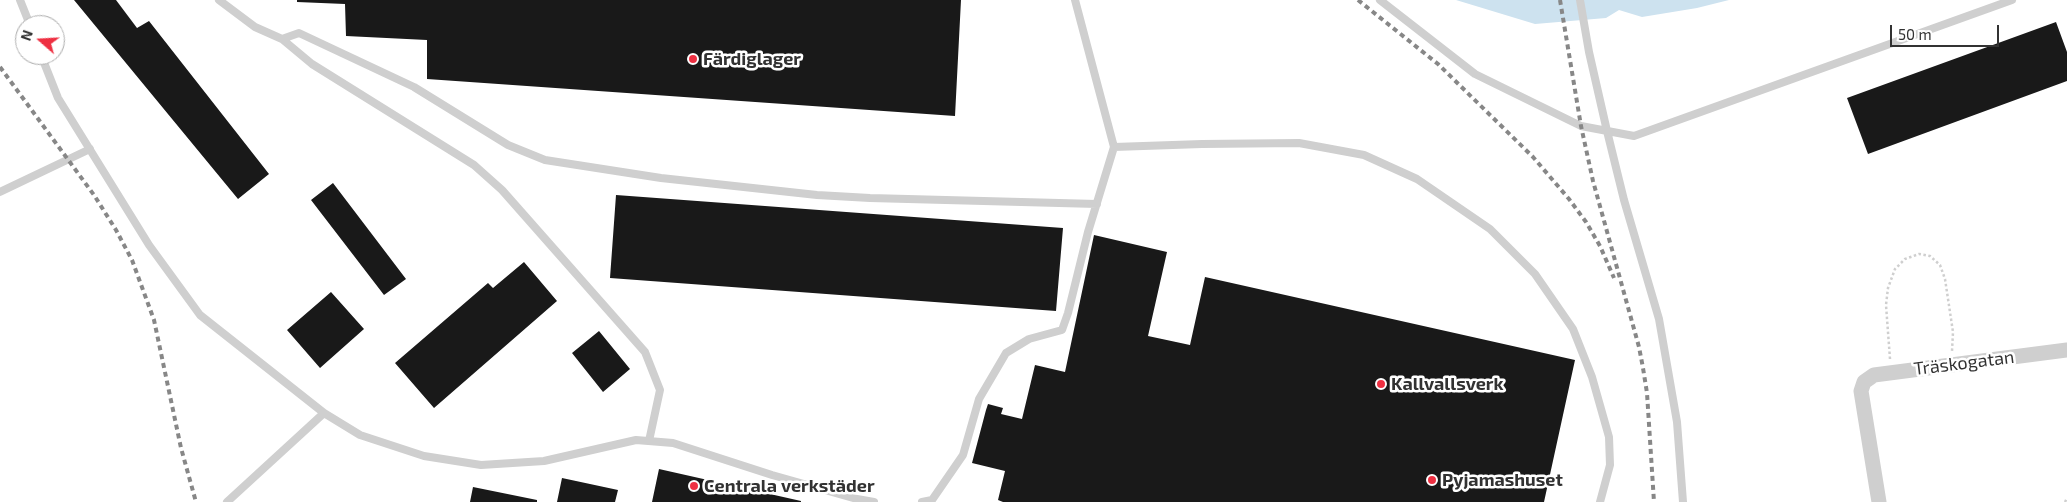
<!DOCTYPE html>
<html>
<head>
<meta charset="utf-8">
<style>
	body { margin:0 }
	#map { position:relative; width:2067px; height:502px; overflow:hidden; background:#fff; font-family:"Exo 2",sans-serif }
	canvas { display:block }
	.north { position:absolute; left:15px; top:15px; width:50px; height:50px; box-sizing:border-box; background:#fff; border:1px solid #adadad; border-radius:50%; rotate:289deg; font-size:14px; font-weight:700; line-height:20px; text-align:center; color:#323232 }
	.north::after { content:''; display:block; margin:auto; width:18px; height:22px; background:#ee3042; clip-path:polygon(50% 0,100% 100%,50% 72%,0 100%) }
	.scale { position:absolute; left:1890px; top:25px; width:109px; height:22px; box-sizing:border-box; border:2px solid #323232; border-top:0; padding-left:6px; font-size:15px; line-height:18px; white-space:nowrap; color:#323232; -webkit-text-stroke:4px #fff; paint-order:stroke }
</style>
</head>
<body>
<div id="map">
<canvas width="2067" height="502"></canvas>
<div class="north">N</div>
<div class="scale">50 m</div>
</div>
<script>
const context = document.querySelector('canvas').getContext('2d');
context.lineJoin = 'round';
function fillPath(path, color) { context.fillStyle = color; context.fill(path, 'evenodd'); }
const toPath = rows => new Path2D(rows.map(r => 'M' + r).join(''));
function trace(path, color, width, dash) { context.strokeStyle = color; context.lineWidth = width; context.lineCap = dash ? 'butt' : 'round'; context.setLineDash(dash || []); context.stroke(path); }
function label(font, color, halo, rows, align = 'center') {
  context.font = font + ' "Exo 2",sans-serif'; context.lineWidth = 5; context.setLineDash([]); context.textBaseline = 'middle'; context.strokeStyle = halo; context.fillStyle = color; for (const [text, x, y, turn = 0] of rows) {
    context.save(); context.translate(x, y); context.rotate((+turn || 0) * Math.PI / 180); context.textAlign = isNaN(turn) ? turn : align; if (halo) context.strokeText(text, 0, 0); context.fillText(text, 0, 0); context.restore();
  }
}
fillPath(toPath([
	[1456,0,1729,0,1697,8,1642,17,1619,10,1606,18,1535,24]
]), '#cde2ef');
fillPath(toPath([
	[74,0,116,0,137,28,149,21,269,174,238,199],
	[297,0,961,0,955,116,427,79,427,40,346,36,345,4,297,2],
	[2056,22,2067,52,2067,81,1868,154,1847,98],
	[333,183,406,279,384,295,311,200],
	[616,195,1063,228,1056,311,610,278],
	[1094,235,1167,252,1148,336,1190,345,1205,277,1575,360,1544,502,1003,502,998,500,1005,471,972,463,986,410,988,404,1003,408,1001,414,1022,419,1035,365,1065,372],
	[524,262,557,301,434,408,395,363,488,283,493,288],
	[331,292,364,329,320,368,287,330],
	[599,331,630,369,603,392,572,353],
	[659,469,801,501,801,502,652,502],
	[562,478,618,490,615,502,557,502],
	[473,487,537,500,537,502,470,502]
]), '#191919');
trace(toPath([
	[1890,359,1886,305,1888,288,1895,269,1905,259,1919,254,1930,256,1940,265,1945,279,1953,332,1952,351],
	[2065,502,2067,498]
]), '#cfcfcf', 2.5, [2.5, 2.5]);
trace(toPath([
	[20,0,30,25],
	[219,0,255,27,282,39,312,64,474,165,502,190,645,352,660,390,649,441],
	[1075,0,1114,147],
	[1380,0,1475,74,1581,126,1634,136,2012,0],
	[1580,0,1589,52,1607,131,1624,200,1659,319,1677,422,1683,502],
	[282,39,299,33,414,87,508,145,545,160,661,178,817,195,870,198,1097,204],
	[41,55,58,98,149,245,200,315,324,413,360,435,424,456,481,465,544,461,636,440,673,443,772,475,857,499,874,502],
	[0,192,90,149],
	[227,502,324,413],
	[922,502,932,500,963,455,979,399,1006,353,1029,339,1062,330,1068,313,1088,232,1114,147,1202,144,1299,143,1364,155,1417,179,1490,229,1535,274,1573,329,1592,377,1609,437,1610,465,1600,502]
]), '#cfcfcf', 8);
trace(toPath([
	[1879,502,1861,391,1864,382,1874,375,2067,350]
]), '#cfcfcf', 15);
trace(toPath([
	[1358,0,1438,64,1533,157,1569,199,1586,222,1600,246,1614,278],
	[1560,0,1581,126,1593,181,1639,347,1643,368,1647,393,1654,502],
	[0,67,94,195,116,230,132,260,154,320,181,448,196,502]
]), '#878787', 4, [5, 4]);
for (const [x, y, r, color] of [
	[693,59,5,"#ee3042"],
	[1381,384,5,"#ee3042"],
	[1432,480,5,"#ee3042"],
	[694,486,5,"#ee3042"]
]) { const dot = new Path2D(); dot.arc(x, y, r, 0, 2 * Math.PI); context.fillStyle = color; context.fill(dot); trace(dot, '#fff', 2); }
label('bold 18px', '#323232', '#fff', [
	["Färdiglager",703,59],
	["Kallvallsverk",1391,384],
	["Pyjamashuset",1442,480],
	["Centrala verkstäder",704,486]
], 'left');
label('18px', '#323232', '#fff', [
	["Träskogatan",1964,363,-7]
]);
</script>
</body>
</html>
